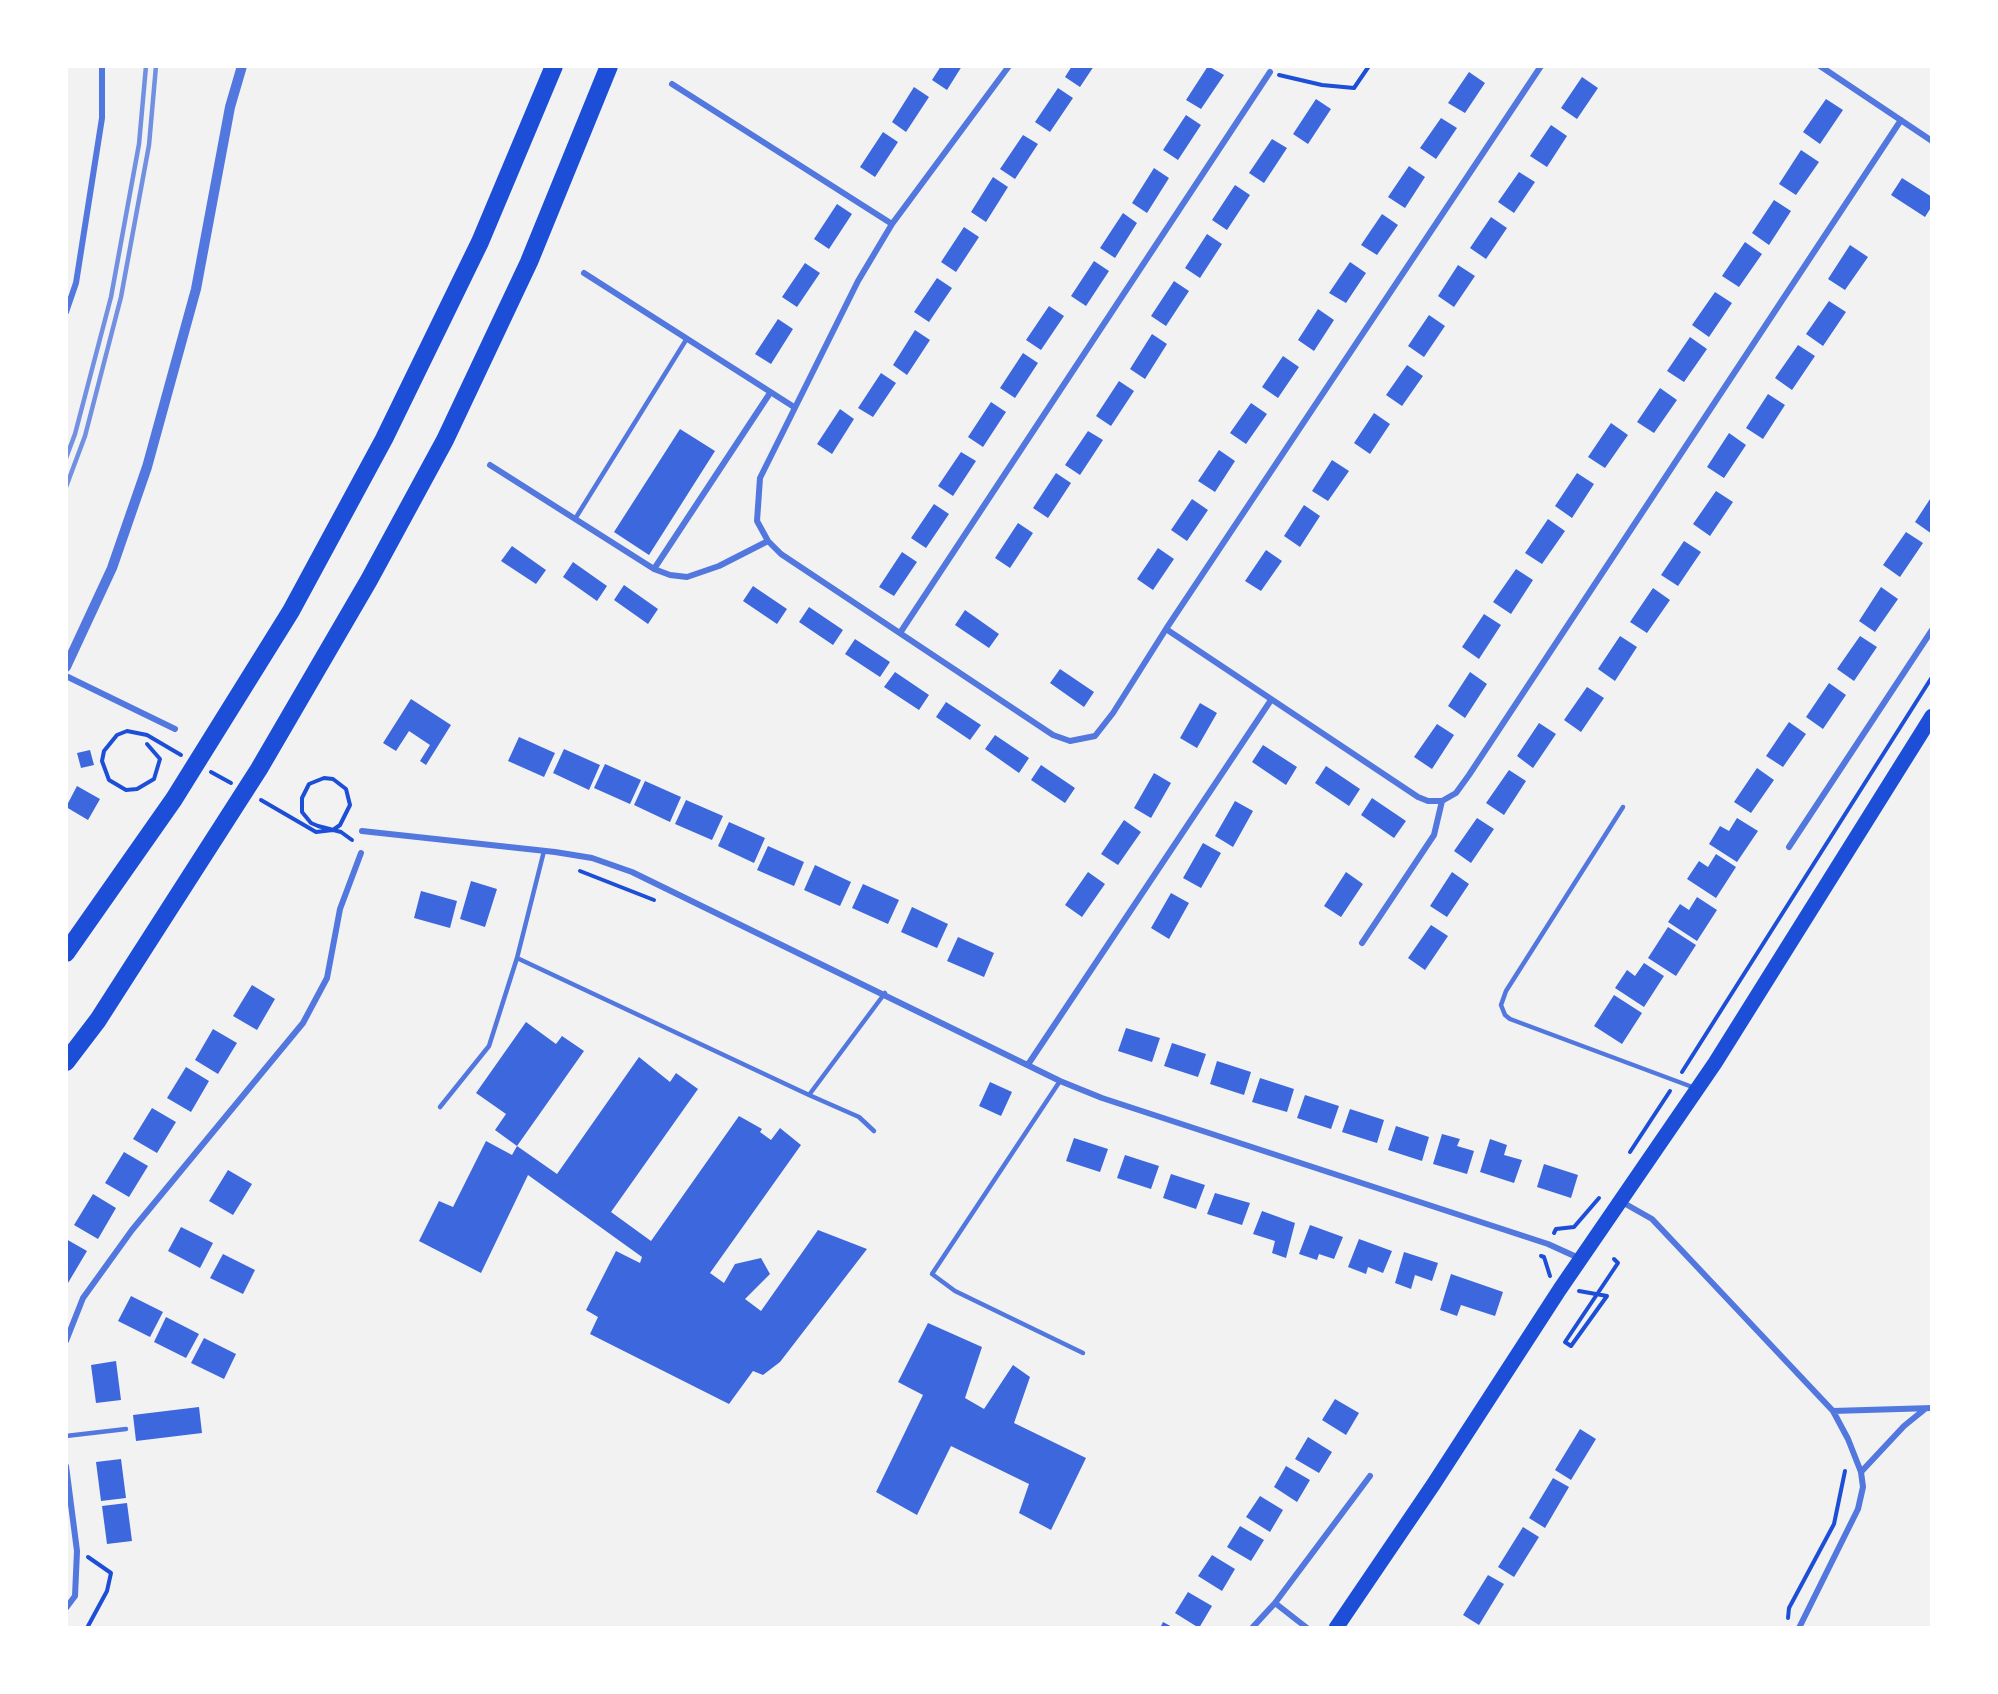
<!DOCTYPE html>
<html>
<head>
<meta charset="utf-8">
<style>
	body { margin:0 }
	#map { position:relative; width:1998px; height:1694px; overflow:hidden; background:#f2f2f2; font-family:"DM Sans",sans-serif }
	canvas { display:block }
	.frame { position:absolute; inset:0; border:68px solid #fff; pointer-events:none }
</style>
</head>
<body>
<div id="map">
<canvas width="1998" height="1694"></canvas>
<div class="frame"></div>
</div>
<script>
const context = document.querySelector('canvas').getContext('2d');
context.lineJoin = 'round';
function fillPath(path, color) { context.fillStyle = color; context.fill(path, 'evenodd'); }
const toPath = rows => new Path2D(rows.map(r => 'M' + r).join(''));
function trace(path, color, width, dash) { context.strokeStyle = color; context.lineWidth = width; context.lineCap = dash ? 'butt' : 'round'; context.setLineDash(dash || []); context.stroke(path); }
fillPath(toPath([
	[941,66,962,66,947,90,932,80],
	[1072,66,1094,66,1080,87,1065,77],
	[1208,66,1224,75,1201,109,1186,100],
	[1469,72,1485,83,1465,113,1448,103],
	[1582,77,1598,88,1577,119,1561,108],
	[914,87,929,97,906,132,892,122],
	[1058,88,1073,98,1050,132,1035,122],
	[1316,99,1331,109,1308,144,1293,134],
	[1826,99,1843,110,1820,144,1803,132],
	[1186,115,1201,125,1178,160,1163,150],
	[1441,118,1457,128,1436,159,1420,148],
	[1551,125,1567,136,1547,167,1530,156],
	[883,132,898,142,875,177,860,167],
	[1023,135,1038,144,1015,179,1000,169],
	[1272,139,1287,148,1264,183,1249,173],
	[1801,150,1819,162,1796,195,1779,184],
	[1409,166,1425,177,1405,208,1388,197],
	[1154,168,1169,178,1147,213,1132,203],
	[1519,172,1535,182,1514,213,1498,202],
	[993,177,1008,187,986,222,971,212],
	[1902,178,1932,197,1932,206,1925,217,1891,195],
	[1235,185,1250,195,1227,230,1212,220],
	[1774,200,1791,211,1769,245,1752,233],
	[837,204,852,214,829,249,814,239],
	[1123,213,1137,223,1115,258,1100,248],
	[1382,214,1398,225,1377,255,1361,245],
	[1491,217,1507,228,1486,259,1470,248],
	[964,227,979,237,956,272,941,262],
	[1207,234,1222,244,1200,278,1185,268],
	[1745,242,1762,254,1739,287,1722,276],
	[1850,245,1868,257,1845,290,1828,279],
	[1094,261,1109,271,1086,306,1071,296],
	[1350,262,1366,273,1346,303,1329,293],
	[805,263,820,273,797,307,782,297],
	[1458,265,1475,276,1454,307,1438,296],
	[937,278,952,288,929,322,914,312],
	[1174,281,1189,291,1166,326,1151,316],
	[1715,292,1732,303,1709,337,1692,325],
	[1829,301,1846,312,1823,346,1806,334],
	[1049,306,1064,316,1041,350,1026,340],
	[1318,309,1334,320,1314,351,1298,340],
	[1429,315,1445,326,1424,357,1408,346],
	[778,319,793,329,771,364,755,354],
	[915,330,930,340,907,375,893,365],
	[1152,334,1167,344,1145,379,1130,369],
	[1690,337,1707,349,1684,382,1667,371],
	[1798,345,1815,356,1792,390,1775,378],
	[1023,353,1038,363,1015,398,1000,388],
	[1283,356,1299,367,1278,398,1262,387],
	[1407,365,1423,376,1402,406,1386,395],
	[881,373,896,383,873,417,858,408],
	[1119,381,1134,391,1111,426,1096,416],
	[1660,388,1677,400,1654,433,1637,422],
	[1768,394,1785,405,1763,439,1746,428],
	[991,402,1006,412,983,447,968,437],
	[1251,403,1267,414,1246,444,1230,433],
	[840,409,854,419,832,454,817,444],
	[1374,413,1390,424,1370,454,1354,443],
	[1611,423,1628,435,1605,468,1588,457],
	[680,429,715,451,649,555,614,532],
	[1088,431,1103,440,1080,475,1065,465],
	[1729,433,1746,445,1724,478,1707,467],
	[1219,450,1235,461,1215,492,1198,481],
	[961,452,976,461,953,496,938,486],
	[1332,460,1349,471,1328,501,1312,491],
	[1056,473,1071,483,1048,518,1033,508],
	[1577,473,1594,484,1572,518,1555,506],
	[1716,491,1733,502,1710,536,1693,524],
	[1932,496,1932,534,1915,522],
	[1192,499,1208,510,1187,541,1171,530],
	[934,504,949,514,926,548,911,538],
	[1304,505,1320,516,1300,547,1284,536],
	[1548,519,1565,531,1542,564,1525,553],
	[1018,523,1033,533,1010,568,995,558],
	[1906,532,1923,543,1900,577,1883,565],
	[1684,541,1701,552,1678,586,1661,575],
	[512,546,546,570,536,584,501,561],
	[1158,548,1174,559,1153,590,1137,579],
	[1266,550,1282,561,1261,591,1245,581],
	[902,552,917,562,894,596,879,587],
	[573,562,607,586,597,601,563,577],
	[1516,569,1533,580,1511,614,1493,602],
	[624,585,658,609,648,624,614,600],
	[753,586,787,609,777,624,743,601],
	[1881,587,1898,599,1875,632,1859,621],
	[1653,588,1670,600,1647,633,1630,622],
	[809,607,843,630,833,645,799,622],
	[965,610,999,634,989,648,955,625],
	[1484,614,1501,625,1479,659,1462,647],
	[1620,636,1637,647,1615,681,1598,669],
	[1860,636,1877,647,1854,681,1837,669],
	[855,639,890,662,880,677,845,654],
	[1060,669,1094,692,1084,707,1050,683],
	[895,672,929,695,919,710,884,687],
	[1470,672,1487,684,1465,718,1448,706],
	[1829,683,1846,695,1823,729,1806,717],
	[1587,687,1604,698,1581,732,1564,720],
	[411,699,451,725,426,765,420,761,430,745,409,731,396,751,383,743],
	[946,702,981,725,970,740,936,717],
	[1200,703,1217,713,1197,748,1180,738],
	[1789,722,1806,734,1783,767,1766,756],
	[1539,723,1556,734,1533,768,1517,756],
	[1437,724,1454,735,1432,769,1414,757],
	[995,735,1029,758,1019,773,985,749],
	[519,737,555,753,544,777,508,761],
	[1263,745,1297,767,1286,785,1252,762],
	[564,749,600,765,589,790,553,773],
	[90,750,94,765,81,768,77,753],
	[605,764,641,780,630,804,594,788],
	[1041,765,1075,788,1065,803,1031,780],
	[1326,766,1360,789,1349,806,1315,783],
	[1757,768,1774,780,1751,813,1734,802],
	[1509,770,1526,781,1504,815,1486,803],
	[1154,773,1171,783,1151,818,1134,808],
	[645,781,681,797,670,822,634,805],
	[77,786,100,799,88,820,66,807],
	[1372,798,1406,821,1394,838,1361,815],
	[686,800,723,816,712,840,675,824],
	[1235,801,1253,811,1233,847,1215,836],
	[1477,818,1494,829,1471,863,1454,851],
	[1737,818,1758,831,1737,862,1709,844,1720,826,1729,831],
	[1124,820,1141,832,1118,865,1101,854],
	[729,822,765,838,754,863,718,846],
	[1203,843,1221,853,1201,888,1183,878],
	[768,846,804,862,794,886,757,870],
	[1716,854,1736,867,1716,898,1687,879,1699,861,1708,867],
	[815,865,851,882,840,906,804,890],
	[1088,872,1105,884,1082,917,1065,905],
	[1346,872,1363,884,1341,917,1324,906],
	[1452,872,1469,884,1447,917,1430,906],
	[471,881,497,889,485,927,460,919],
	[863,884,899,900,888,924,852,908],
	[421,891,457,901,450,928,414,918],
	[1171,893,1189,903,1169,939,1151,928],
	[1697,897,1717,910,1697,941,1668,922,1680,904,1689,910],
	[912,907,948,924,937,948,901,932],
	[1431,925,1448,936,1425,970,1408,958],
	[1668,927,1696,945,1676,976,1648,958],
	[958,937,994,953,984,977,947,961],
	[1644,963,1664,976,1644,1007,1615,988,1627,970,1635,976],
	[252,985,275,999,257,1030,233,1016],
	[1614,995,1642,1013,1622,1044,1594,1026],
	[526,1022,556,1044,562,1036,584,1051,517,1146,495,1130,506,1114,476,1093],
	[1126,1028,1160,1038,1152,1062,1118,1051],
	[213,1029,237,1043,218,1074,195,1060],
	[1172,1043,1206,1054,1198,1077,1164,1066],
	[639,1057,670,1082,676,1073,698,1089,611,1212,651,1241,739,1116,762,1129,760,1132,771,1140,780,1128,801,1145,710,1273,724,1283,735,1264,761,1258,770,1274,745,1299,761,1311,818,1230,867,1249,780,1362,763,1375,753,1371,729,1404,590,1334,598,1317,586,1310,616,1251,640,1263,642,1257,528,1175,481,1273,419,1241,439,1201,453,1207,486,1141,512,1155,517,1146,557,1174],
	[1217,1061,1251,1072,1244,1095,1210,1084],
	[186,1067,209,1081,191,1112,167,1098],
	[1260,1078,1294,1089,1287,1112,1252,1102],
	[990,1082,1012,1092,1001,1116,979,1106],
	[1305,1095,1339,1106,1331,1129,1297,1118],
	[152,1108,176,1122,157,1153,133,1139],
	[1350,1109,1384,1120,1377,1143,1342,1132],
	[1396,1126,1429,1137,1422,1161,1388,1150],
	[1442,1134,1460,1139,1457,1146,1474,1151,1467,1174,1433,1164],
	[1074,1138,1108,1149,1100,1172,1066,1161],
	[1490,1139,1507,1145,1504,1155,1522,1160,1514,1183,1480,1172],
	[124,1152,148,1166,129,1197,105,1183],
	[1125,1155,1159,1166,1151,1189,1117,1178],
	[1544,1164,1578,1175,1571,1198,1537,1187],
	[228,1170,252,1184,233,1215,209,1201],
	[1171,1174,1205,1185,1196,1209,1163,1198],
	[1215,1193,1250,1203,1242,1225,1207,1214],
	[93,1194,116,1208,98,1239,74,1225],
	[1262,1211,1295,1223,1286,1258,1272,1253,1275,1241,1253,1234],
	[1310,1225,1343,1237,1334,1259,1319,1254,1317,1260,1299,1254],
	[181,1227,213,1243,200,1268,168,1251],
	[66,1239,87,1251,68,1283,66,1281],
	[1359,1239,1392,1251,1383,1273,1368,1267,1366,1274,1348,1267],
	[1404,1252,1438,1263,1432,1281,1415,1275,1411,1289,1395,1283],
	[223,1254,255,1270,243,1294,210,1278],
	[1451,1274,1503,1292,1495,1316,1461,1305,1457,1316,1440,1310],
	[131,1296,163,1312,150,1337,118,1321],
	[166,1317,199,1334,186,1358,154,1342],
	[928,1323,982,1347,965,1398,984,1409,1013,1365,1030,1377,1014,1423,1086,1458,1051,1530,1019,1513,1029,1484,951,1446,917,1515,876,1492,923,1395,898,1382],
	[204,1338,236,1354,224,1379,191,1363],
	[116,1361,121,1400,96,1403,91,1365],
	[1335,1399,1359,1413,1346,1435,1322,1420],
	[199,1407,202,1433,136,1441,133,1415],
	[1580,1429,1596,1439,1571,1480,1555,1470],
	[1308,1437,1332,1452,1319,1473,1295,1459],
	[121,1459,126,1498,101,1501,96,1462],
	[1286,1466,1310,1480,1297,1502,1274,1487],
	[1553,1478,1569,1487,1545,1528,1529,1518],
	[1260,1496,1283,1510,1270,1532,1246,1517],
	[127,1503,132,1541,107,1544,102,1506],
	[1240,1526,1264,1540,1251,1561,1227,1547],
	[1523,1527,1539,1537,1514,1577,1498,1567],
	[1212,1555,1235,1569,1222,1591,1198,1576],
	[1488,1575,1504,1584,1479,1625,1463,1615],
	[1188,1592,1212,1606,1199,1628,1175,1613],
	[1163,1622,1174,1628,1160,1628]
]), '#3d67dc');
trace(toPath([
	[1279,75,1322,85,1354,88,1369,66],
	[147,744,160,759,154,779,137,789,126,790,109,780,102,761,104,751,117,735,127,731,147,735,181,755],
	[211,772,231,783],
	[261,800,316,832,333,830,340,825,350,805,346,789,333,779,324,778,309,784,302,798,302,812,311,823,318,826,341,832,352,840],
	[580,871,654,900],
	[1682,1072,1932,677],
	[1630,1152,1670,1091],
	[1554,1233,1556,1229,1574,1227,1599,1198],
	[1541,1256,1544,1257,1550,1276],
	[1579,1291,1607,1296,1571,1346,1565,1342,1618,1263,1614,1259],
	[1788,1618,1789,1608,1834,1524,1845,1471],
	[87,1628,107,1591,111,1573,88,1557]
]), '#1d4ed8', 4);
trace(toPath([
	[575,519,686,340],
	[1623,807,1506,991,1501,1005,1505,1015,1510,1019,1695,1088],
	[544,851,517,958,809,1095,885,993],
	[1060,1081,932,1274,955,1291,1083,1353],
	[809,1095,859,1117,874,1131],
	[440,1107,489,1046,517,958],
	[66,1436,126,1429]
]), '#5277de', 4.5);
trace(toPath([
	[1009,66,892,224,858,281,760,478,757,521,768,541,781,554,1053,735,1070,741,1095,736,1113,713,1166,629,1541,66],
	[1820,66,1932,141],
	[672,84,892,224],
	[584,273,794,407],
	[66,312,76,283,102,118,102,66],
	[490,465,654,569,670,575,687,577,719,566,768,541],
	[654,569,770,393],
	[1166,629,1418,797,1428,801,1442,801],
	[900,633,1270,72],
	[66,676,175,729],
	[362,831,555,852,592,858,632,872,1060,1081,1102,1098,1548,1244,1581,1259],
	[1789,847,1932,630],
	[1362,943,1434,835,1442,801,1456,793,1469,775,1901,120],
	[1029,1063,1271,700],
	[1622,1202,1652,1219,1833,1411,1848,1439,1861,1472,1863,1487,1858,1509,1799,1628],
	[66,1341,83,1298,132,1230,303,1023,327,978,340,909,361,853],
	[1833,1411,1932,1408],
	[66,1466,77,1551,75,1596,66,1608],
	[1861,1472,1904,1426,1925,1409],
	[1275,1603,1307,1628],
	[1252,1628,1275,1603,1370,1476]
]), '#5277de', 6);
trace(toPath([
	[66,667,112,568,147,467,196,289,230,107,242,66]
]), '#5277de', 10);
trace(toPath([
	[1336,1628,1433,1485,1560,1289,1715,1063,1932,716]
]), '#1d4ed8', 15);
trace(toPath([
	[66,953,174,799,291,611,384,439,480,242,554,66],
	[66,1062,98,1020,259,769,369,580,445,440,529,262,609,66]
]), '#1d4ed8', 18);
trace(toPath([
	[66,458,75,434,111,297,139,144,146,66],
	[66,487,85,436,121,297,149,145,156,66]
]), '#7290e2', 4.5);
</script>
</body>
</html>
